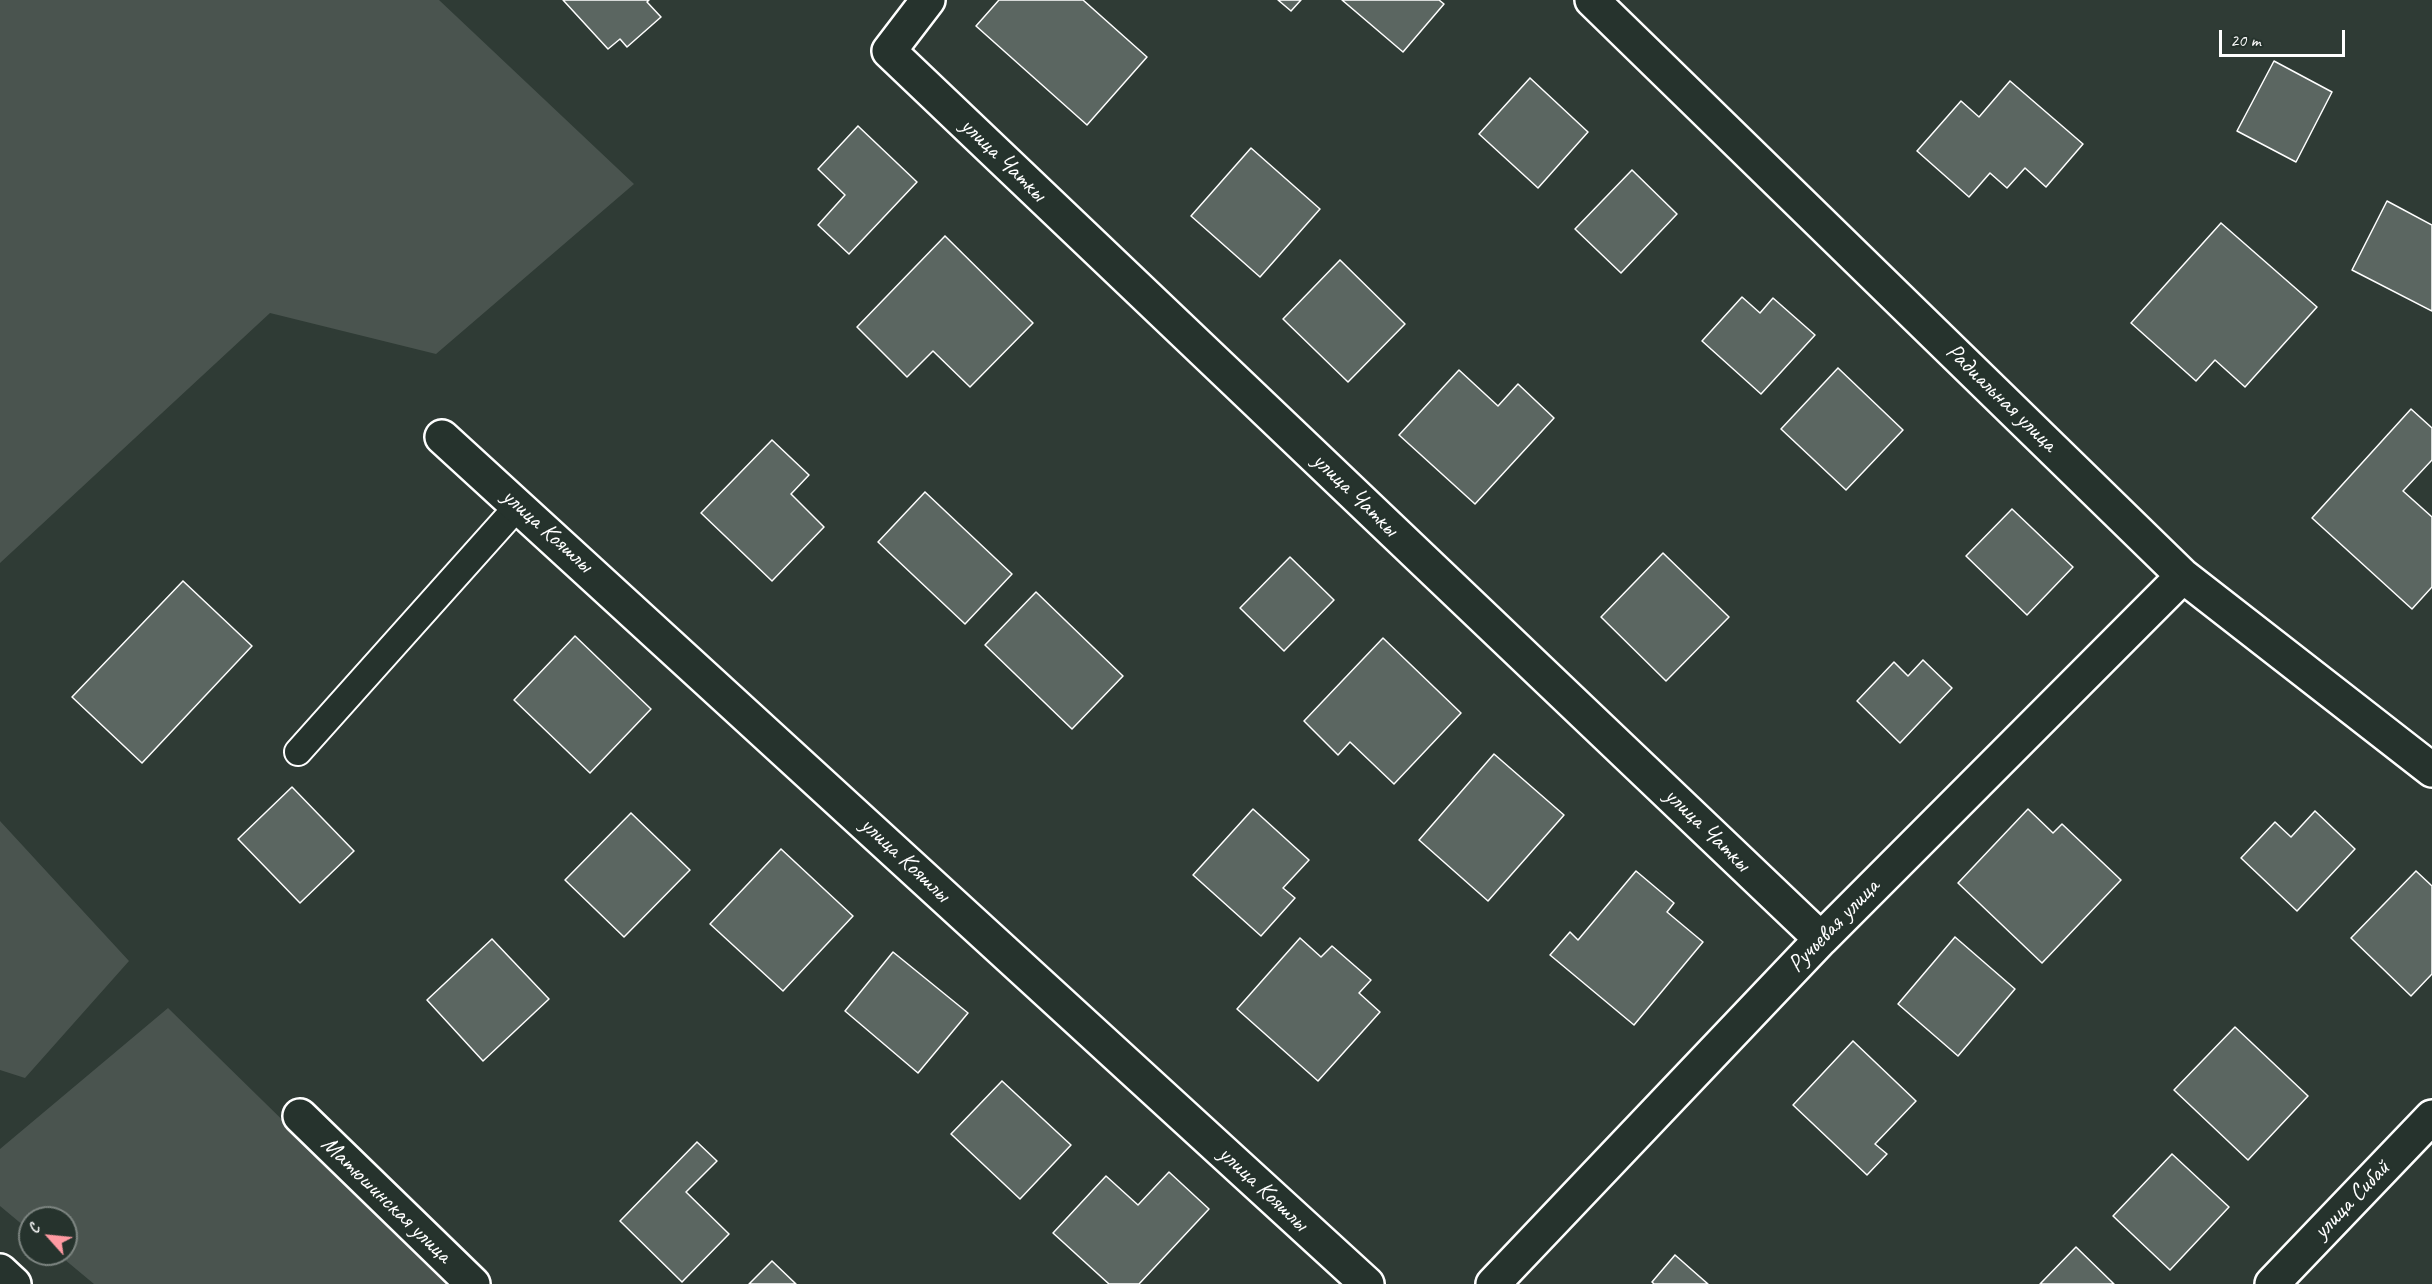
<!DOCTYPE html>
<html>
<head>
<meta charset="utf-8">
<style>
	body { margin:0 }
	#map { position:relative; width:2432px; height:1284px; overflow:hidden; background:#2f3b35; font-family:Caveat,sans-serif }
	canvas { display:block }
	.north { position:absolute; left:18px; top:1206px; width:60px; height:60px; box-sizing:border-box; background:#26332d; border:2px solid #7d8581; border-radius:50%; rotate:297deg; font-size:16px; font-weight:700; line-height:24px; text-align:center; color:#fff }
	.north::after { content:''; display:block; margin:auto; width:21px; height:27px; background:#ff9aa2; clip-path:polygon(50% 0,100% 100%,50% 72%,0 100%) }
	.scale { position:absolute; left:2219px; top:30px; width:126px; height:27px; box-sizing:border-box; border:3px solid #fff; border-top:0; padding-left:8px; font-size:18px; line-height:21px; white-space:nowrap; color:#fff; -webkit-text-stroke:4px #26332d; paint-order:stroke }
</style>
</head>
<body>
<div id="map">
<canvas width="2432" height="1284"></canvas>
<div class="north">С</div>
<div class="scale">20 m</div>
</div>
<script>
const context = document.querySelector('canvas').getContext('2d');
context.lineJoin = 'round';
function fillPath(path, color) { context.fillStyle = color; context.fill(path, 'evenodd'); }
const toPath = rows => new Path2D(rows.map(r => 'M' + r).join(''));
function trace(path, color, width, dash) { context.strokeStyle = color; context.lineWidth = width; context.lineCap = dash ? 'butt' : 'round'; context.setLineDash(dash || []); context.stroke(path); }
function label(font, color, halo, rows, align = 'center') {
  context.font = font + ' Caveat,sans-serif'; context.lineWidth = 4.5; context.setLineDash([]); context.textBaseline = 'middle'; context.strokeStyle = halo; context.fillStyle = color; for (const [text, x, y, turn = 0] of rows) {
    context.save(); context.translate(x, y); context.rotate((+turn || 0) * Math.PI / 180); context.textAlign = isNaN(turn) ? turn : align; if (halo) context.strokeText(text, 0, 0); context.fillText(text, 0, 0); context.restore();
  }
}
fillPath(toPath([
	[0,0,439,0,634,184,436,354,270,313,0,563],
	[0,821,129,961,25,1078,0,1070],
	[168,1008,450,1284,94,1284,58,1254,66,1254,66,1218,30,1218,30,1231,0,1206,0,1149]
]), '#4a544f');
const building = toPath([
	[563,0,649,0,647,2,661,17,627,47,620,39,608,49,563,0],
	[999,0,1083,0,1147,57,1087,125,976,26,999,0],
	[1278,0,1301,0,1291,11,1278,0],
	[1342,0,1439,0,1444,4,1403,52,1342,0],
	[2274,61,2332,92,2296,162,2237,131,2274,61],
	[1530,78,1588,132,1538,188,1479,134,1530,78],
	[2010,81,2083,144,2046,187,2025,168,2007,188,1990,173,1969,197,1917,151,1961,101,1979,117,2010,81],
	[858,126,917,182,849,254,818,225,845,195,818,169,858,126],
	[1251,148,1320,209,1260,277,1191,216,1251,148],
	[1632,170,1677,214,1621,273,1575,229,1632,170],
	[2387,201,2432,225,2432,311,2352,270,2387,201],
	[2221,223,2317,307,2245,387,2215,360,2196,381,2131,323,2221,223],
	[945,236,1033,323,970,387,933,351,907,377,857,327,945,236],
	[1340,260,1405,324,1348,382,1283,319,1340,260],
	[1742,297,1760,313,1773,298,1815,335,1761,394,1702,341,1742,297],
	[1838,368,1903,430,1846,490,1781,429,1838,368],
	[1459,370,1498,406,1518,384,1554,418,1475,504,1399,435,1459,370],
	[2411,409,2432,428,2432,460,2403,491,2432,517,2432,587,2412,609,2312,518,2411,409],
	[772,440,809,475,791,494,824,527,772,581,701,513,772,440],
	[925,492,1012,574,965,624,878,542,925,492],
	[2012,509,2073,567,2027,615,1966,556,2012,509],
	[1663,553,1729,617,1666,681,1601,617,1663,553],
	[1290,557,1334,600,1284,651,1240,608,1290,557],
	[183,581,252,646,142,763,72,697,183,581],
	[1036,592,1123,676,1072,729,985,645,1036,592],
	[575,636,651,709,590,773,514,700,575,636],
	[1383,638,1461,713,1394,784,1350,742,1338,755,1304,721,1383,638],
	[1923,660,1952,688,1900,743,1857,701,1894,662,1908,676,1923,660],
	[1494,754,1564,815,1488,901,1419,840,1494,754],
	[292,787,354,851,300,903,238,839,292,787],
	[1253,809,1309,860,1283,888,1295,898,1261,936,1193,875,1253,809],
	[2028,809,2053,833,2062,824,2121,880,2042,963,1958,883,2028,809],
	[2315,811,2355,849,2297,911,2241,858,2275,822,2291,837,2315,811],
	[631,813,690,870,624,937,565,880,631,813],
	[781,849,853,916,783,991,710,924,781,849],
	[1636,871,1674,903,1667,912,1703,942,1634,1025,1550,955,1570,932,1578,940,1636,871],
	[2416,871,2432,886,2432,974,2411,996,2351,938,2416,871],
	[1955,937,2015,989,1958,1056,1898,1004,1955,937],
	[1300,938,1321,957,1332,946,1371,980,1359,993,1380,1012,1318,1081,1237,1009,1300,938],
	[492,939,549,999,483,1061,427,1000,492,939],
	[893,952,968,1013,918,1073,845,1011,893,952],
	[2235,1027,2308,1096,2248,1160,2174,1090,2235,1027],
	[1853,1041,1916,1101,1875,1144,1887,1154,1867,1175,1793,1105,1853,1041],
	[1002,1081,1071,1145,1020,1199,951,1134,1002,1081],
	[697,1142,717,1161,686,1192,729,1234,682,1282,620,1221,697,1142],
	[2172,1154,2229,1207,2170,1270,2113,1216,2172,1154],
	[1169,1172,1209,1209,1139,1284,1109,1284,1053,1233,1106,1176,1138,1205,1169,1172],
	[2076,1247,2114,1284,2040,1284,2076,1247],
	[1675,1255,1708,1284,1654,1284,1652,1282,1675,1255],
	[772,1261,796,1284,749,1284,772,1261]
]);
fillPath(building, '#5b6661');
trace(building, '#fff', 1.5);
const lane = toPath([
	[298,752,519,505]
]);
const street = toPath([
	[928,0,889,51,1821,939],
	[1592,0,2183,576,2432,770],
	[442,437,1367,1284],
	[300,1116,473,1284],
	[1493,1284,1821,939,2183,576],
	[2272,1284,2432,1117]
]);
const secondary = toPath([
	[0,1271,14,1284]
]);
trace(lane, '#fff', 30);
trace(street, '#fff', 38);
trace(secondary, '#fff', 38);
trace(lane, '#26332d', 26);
trace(street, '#26332d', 33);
trace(secondary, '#26332d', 33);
label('24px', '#fff', '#26332d', [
	["улица Чаткы",1003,160,44],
	["Радиальная улица",2001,398,44],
	["улица Чаткы",1355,495,44],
	["улица Кояшлы",547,531,42],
	["улица Чаткы",1707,830,44],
	["улица Кояшлы",905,860,43],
	["Ручьевая улица",1834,926,-46],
	["улица Кояшлы",1263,1189,43],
	["Матюшинская улица",386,1200,44],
	["улица Сибай",2352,1200,-46]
]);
</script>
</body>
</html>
